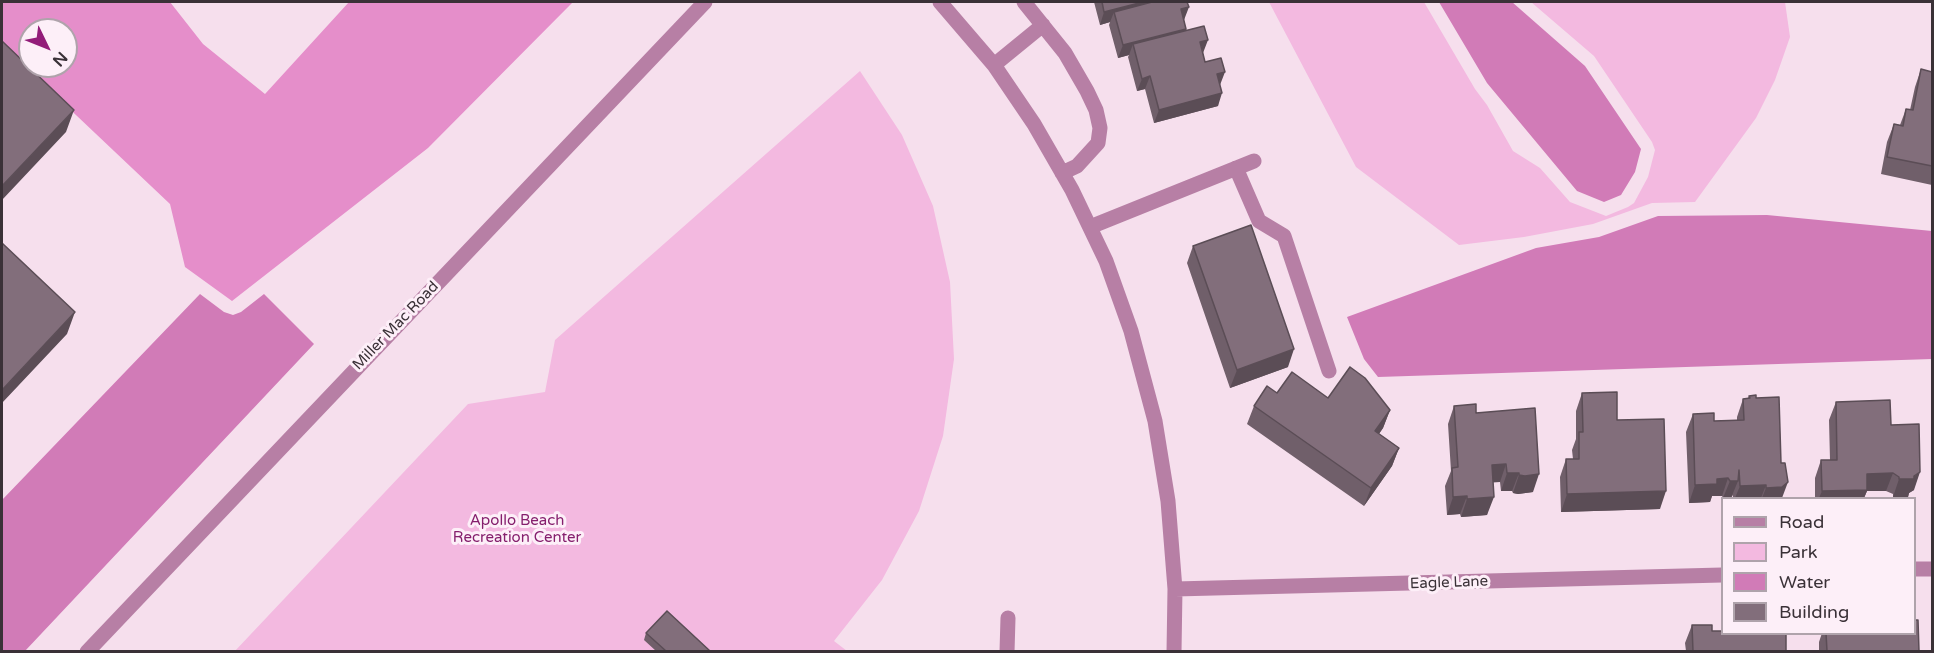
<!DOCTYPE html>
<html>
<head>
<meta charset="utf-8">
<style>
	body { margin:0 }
	#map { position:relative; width:1934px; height:653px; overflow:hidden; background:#f6dfed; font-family:"Varela Round",sans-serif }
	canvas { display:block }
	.frame { position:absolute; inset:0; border:3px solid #3a3137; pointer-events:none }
	.legend { position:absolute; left:1721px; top:497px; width:195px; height:138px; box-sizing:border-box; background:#fdeff8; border:2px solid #afa3ab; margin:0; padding:8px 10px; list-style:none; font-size:18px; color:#3a3137 }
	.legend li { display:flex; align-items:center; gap:12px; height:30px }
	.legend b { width:30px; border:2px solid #afa3ab }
	.north { position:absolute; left:18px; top:18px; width:60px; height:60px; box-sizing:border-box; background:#fdeff8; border:2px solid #afa3ab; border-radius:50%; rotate:133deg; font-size:16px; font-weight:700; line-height:24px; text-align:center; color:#3a3137 }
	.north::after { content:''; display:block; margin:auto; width:21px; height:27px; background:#931c79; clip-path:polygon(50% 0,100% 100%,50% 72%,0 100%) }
</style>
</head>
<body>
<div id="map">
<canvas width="1934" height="653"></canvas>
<div class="frame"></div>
<ul class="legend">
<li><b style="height:8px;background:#b77fa5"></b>Road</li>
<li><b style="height:16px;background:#f3b9e0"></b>Park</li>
<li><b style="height:16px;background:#d17bb7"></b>Water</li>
<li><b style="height:16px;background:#826e7b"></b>Building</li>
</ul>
<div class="north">N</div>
</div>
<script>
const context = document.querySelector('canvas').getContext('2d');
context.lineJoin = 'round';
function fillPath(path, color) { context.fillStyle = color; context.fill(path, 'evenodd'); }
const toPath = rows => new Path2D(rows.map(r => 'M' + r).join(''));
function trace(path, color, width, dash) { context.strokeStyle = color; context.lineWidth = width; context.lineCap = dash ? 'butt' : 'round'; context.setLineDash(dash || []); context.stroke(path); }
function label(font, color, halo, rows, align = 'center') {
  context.font = font + ' "Varela Round",sans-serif'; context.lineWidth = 6; context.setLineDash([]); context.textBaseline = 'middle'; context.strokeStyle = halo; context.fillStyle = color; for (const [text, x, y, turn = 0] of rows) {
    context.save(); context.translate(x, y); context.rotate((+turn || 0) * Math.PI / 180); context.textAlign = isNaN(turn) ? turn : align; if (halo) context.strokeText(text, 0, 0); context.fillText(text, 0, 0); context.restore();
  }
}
fillPath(toPath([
	[1269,2,1424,2,1475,89,1487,105,1513,151,1540,168,1570,202,1606,216,1628,207,1634,203,1648,177,1655,150,1652,142,1594,56,1531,2,1785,2,1790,37,1775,80,1756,118,1695,202,1652,203,1593,224,1524,237,1459,245,1356,167],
	[860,71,902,135,933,206,950,282,954,359,943,436,919,511,882,580,834,641,847,651,234,652,468,404,545,392,555,340]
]), '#f3b9e0');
fillPath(toPath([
	[2,2,170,2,203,44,265,94,349,2,573,2,428,148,232,301,185,267,170,204,2,45],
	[30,30,66,30,66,66,30,66]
]), '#e58eca');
fillPath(toPath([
	[1439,2,1512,2,1585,66,1641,149,1635,172,1621,195,1604,202,1577,191,1487,83],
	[1767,215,1932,231,1932,359,1378,377,1364,359,1347,317,1536,248,1599,237,1658,216],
	[200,294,224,312,233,315,241,312,264,294,314,344,25,651,2,651,2,500]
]), '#d17bb7');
trace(toPath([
	[940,2,994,65,1034,124,1072,190,1106,261,1131,331,1155,421,1168,501,1175,589,1174,652],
	[1024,2,1065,53,1087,91,1096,110,1100,128,1098,143,1077,166,1062,173],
	[994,65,1043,25],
	[1236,168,1259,221,1284,236,1329,371],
	[1090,227,1254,161],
	[1914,569,1932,569],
	[1175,589,1722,575],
	[87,652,705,2],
	[1007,652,1008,618]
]), '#b77fa5', 15);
fillPath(toPath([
	[1094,2,1187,2,1184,20,1186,29,1185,31,1203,53,1205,62,1220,85,1218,106,1154,123,1145,89,1137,91,1128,57,1129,55,1118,58,1109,25,1110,22,1100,25],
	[1921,69,1932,72,1932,185,1881,174,1887,142,1894,124,1900,125,1906,109,1910,110,1915,87],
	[1193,246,1288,367,1230,388,1187,263],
	[1277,393,1328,398,1390,410,1383,428,1379,434,1399,448,1392,466,1364,506,1247,424,1254,406],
	[1582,393,1617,420,1660,509,1561,512,1560,477,1566,459,1573,459,1572,450,1576,439,1576,411],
	[1749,396,1782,498,1733,498,1733,495,1731,498,1723,498,1722,496,1712,496,1710,502,1689,503,1686,432,1693,414,1714,421,1737,420,1737,417,1743,399,1748,398],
	[1836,402,1891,425,1914,490,1909,493,1908,497,1893,497,1893,494,1886,491,1867,491,1864,498,1815,498,1815,478,1821,460,1830,460,1829,420],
	[1454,406,1476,413,1533,492,1518,494,1513,493,1512,491,1501,491,1500,482,1493,482,1487,515,1461,517,1460,514,1447,515,1445,486,1451,471,1448,424],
	[1692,625,1712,631,1786,651,1686,651,1685,643],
	[646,633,710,651,656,651,644,640],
	[1822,633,1914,633,1919,651,1819,651,1819,642]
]), '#705f6a');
fillPath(toPath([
	[1143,2,1165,2,1114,12,1110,22,1100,25,1104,12],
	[1189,7,1184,20,1181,9],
	[1186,29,1181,41,1133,44,1129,55,1118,58,1123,45],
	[1208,40,1203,53,1200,42],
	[1225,72,1220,85,1217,74],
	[1150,76,1145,89,1137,91,1142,79],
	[1222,93,1218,106,1154,123,1159,110],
	[74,110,66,132,2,200,2,186],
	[75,312,67,334,2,403,2,390],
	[1294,349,1288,367,1230,388,1237,370],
	[1390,410,1383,428,1368,449,1375,431],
	[1399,448,1392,466,1364,506,1371,488],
	[1506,464,1500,482,1485,483,1492,465],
	[1920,472,1914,490,1909,493,1908,497,1893,497,1899,479,1914,476],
	[1507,473,1519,473,1512,491,1501,491],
	[1893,473,1886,491,1867,491,1864,498,1819,498,1822,491,1867,474],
	[1539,474,1533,492,1518,494,1513,493,1519,475],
	[1728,478,1722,496,1712,496,1710,502,1689,503,1695,485,1717,479],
	[1730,481,1738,481,1731,498,1723,498],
	[1788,482,1782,498,1762,498,1766,488],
	[1766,485,1761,498,1735,498,1740,486],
	[1666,491,1660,509,1561,512,1567,494],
	[1467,496,1460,514,1447,515,1453,497],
	[1494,497,1487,515,1461,517,1467,499]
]), '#5b4d56');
const building = toPath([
	[1102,2,1143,2,1104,12,1102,2],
	[1152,2,1187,2,1189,7,1181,9,1186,29,1123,45,1114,12,1152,2],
	[1204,26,1208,40,1200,42,1205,62,1221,58,1225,72,1217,74,1222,93,1159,110,1150,76,1142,79,1133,44,1204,26],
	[2,41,74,110,2,186,2,41],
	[1921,69,1932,72,1932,166,1887,157,1894,124,1903,126,1906,109,1913,110,1921,69],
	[1251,225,1294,349,1237,370,1193,246,1251,225],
	[2,243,75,312,2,390,2,243],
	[1350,367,1365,378,1390,410,1375,431,1399,448,1371,488,1254,406,1267,386,1277,393,1292,372,1328,398,1350,367],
	[1617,392,1617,420,1664,419,1666,491,1567,494,1566,459,1579,459,1579,432,1583,432,1582,393,1617,392],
	[1756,395,1756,398,1779,397,1781,463,1785,463,1788,482,1782,487,1766,488,1766,485,1740,486,1739,470,1738,481,1730,481,1728,478,1717,479,1717,484,1695,485,1693,414,1714,413,1714,421,1744,420,1743,399,1750,398,1749,396,1756,395],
	[1890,400,1891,425,1919,424,1920,472,1914,476,1914,479,1899,479,1899,477,1893,473,1867,474,1867,490,1822,491,1821,460,1837,460,1836,402,1890,400],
	[1476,404,1476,413,1535,408,1539,474,1525,476,1519,475,1519,473,1507,473,1506,464,1492,465,1494,497,1467,499,1467,496,1453,497,1452,468,1458,467,1454,406,1476,404],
	[667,611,710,651,666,651,646,633,667,611],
	[1914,620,1918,620,1919,651,1827,651,1826,633,1914,633,1914,620],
	[1692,625,1712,625,1712,631,1722,631,1722,633,1786,633,1786,651,1693,651,1692,625]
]);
fillPath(building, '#826e7b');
trace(building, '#5b4d56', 1.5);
label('15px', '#3a3137', '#fdeff8', [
	["Miller Mac Road",396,326,-46],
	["Eagle Lane",1449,583,-2]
]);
label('15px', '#851f6d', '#fdeff8', [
	["Apollo Beach",517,521],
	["Recreation Center",517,538]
]);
</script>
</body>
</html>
